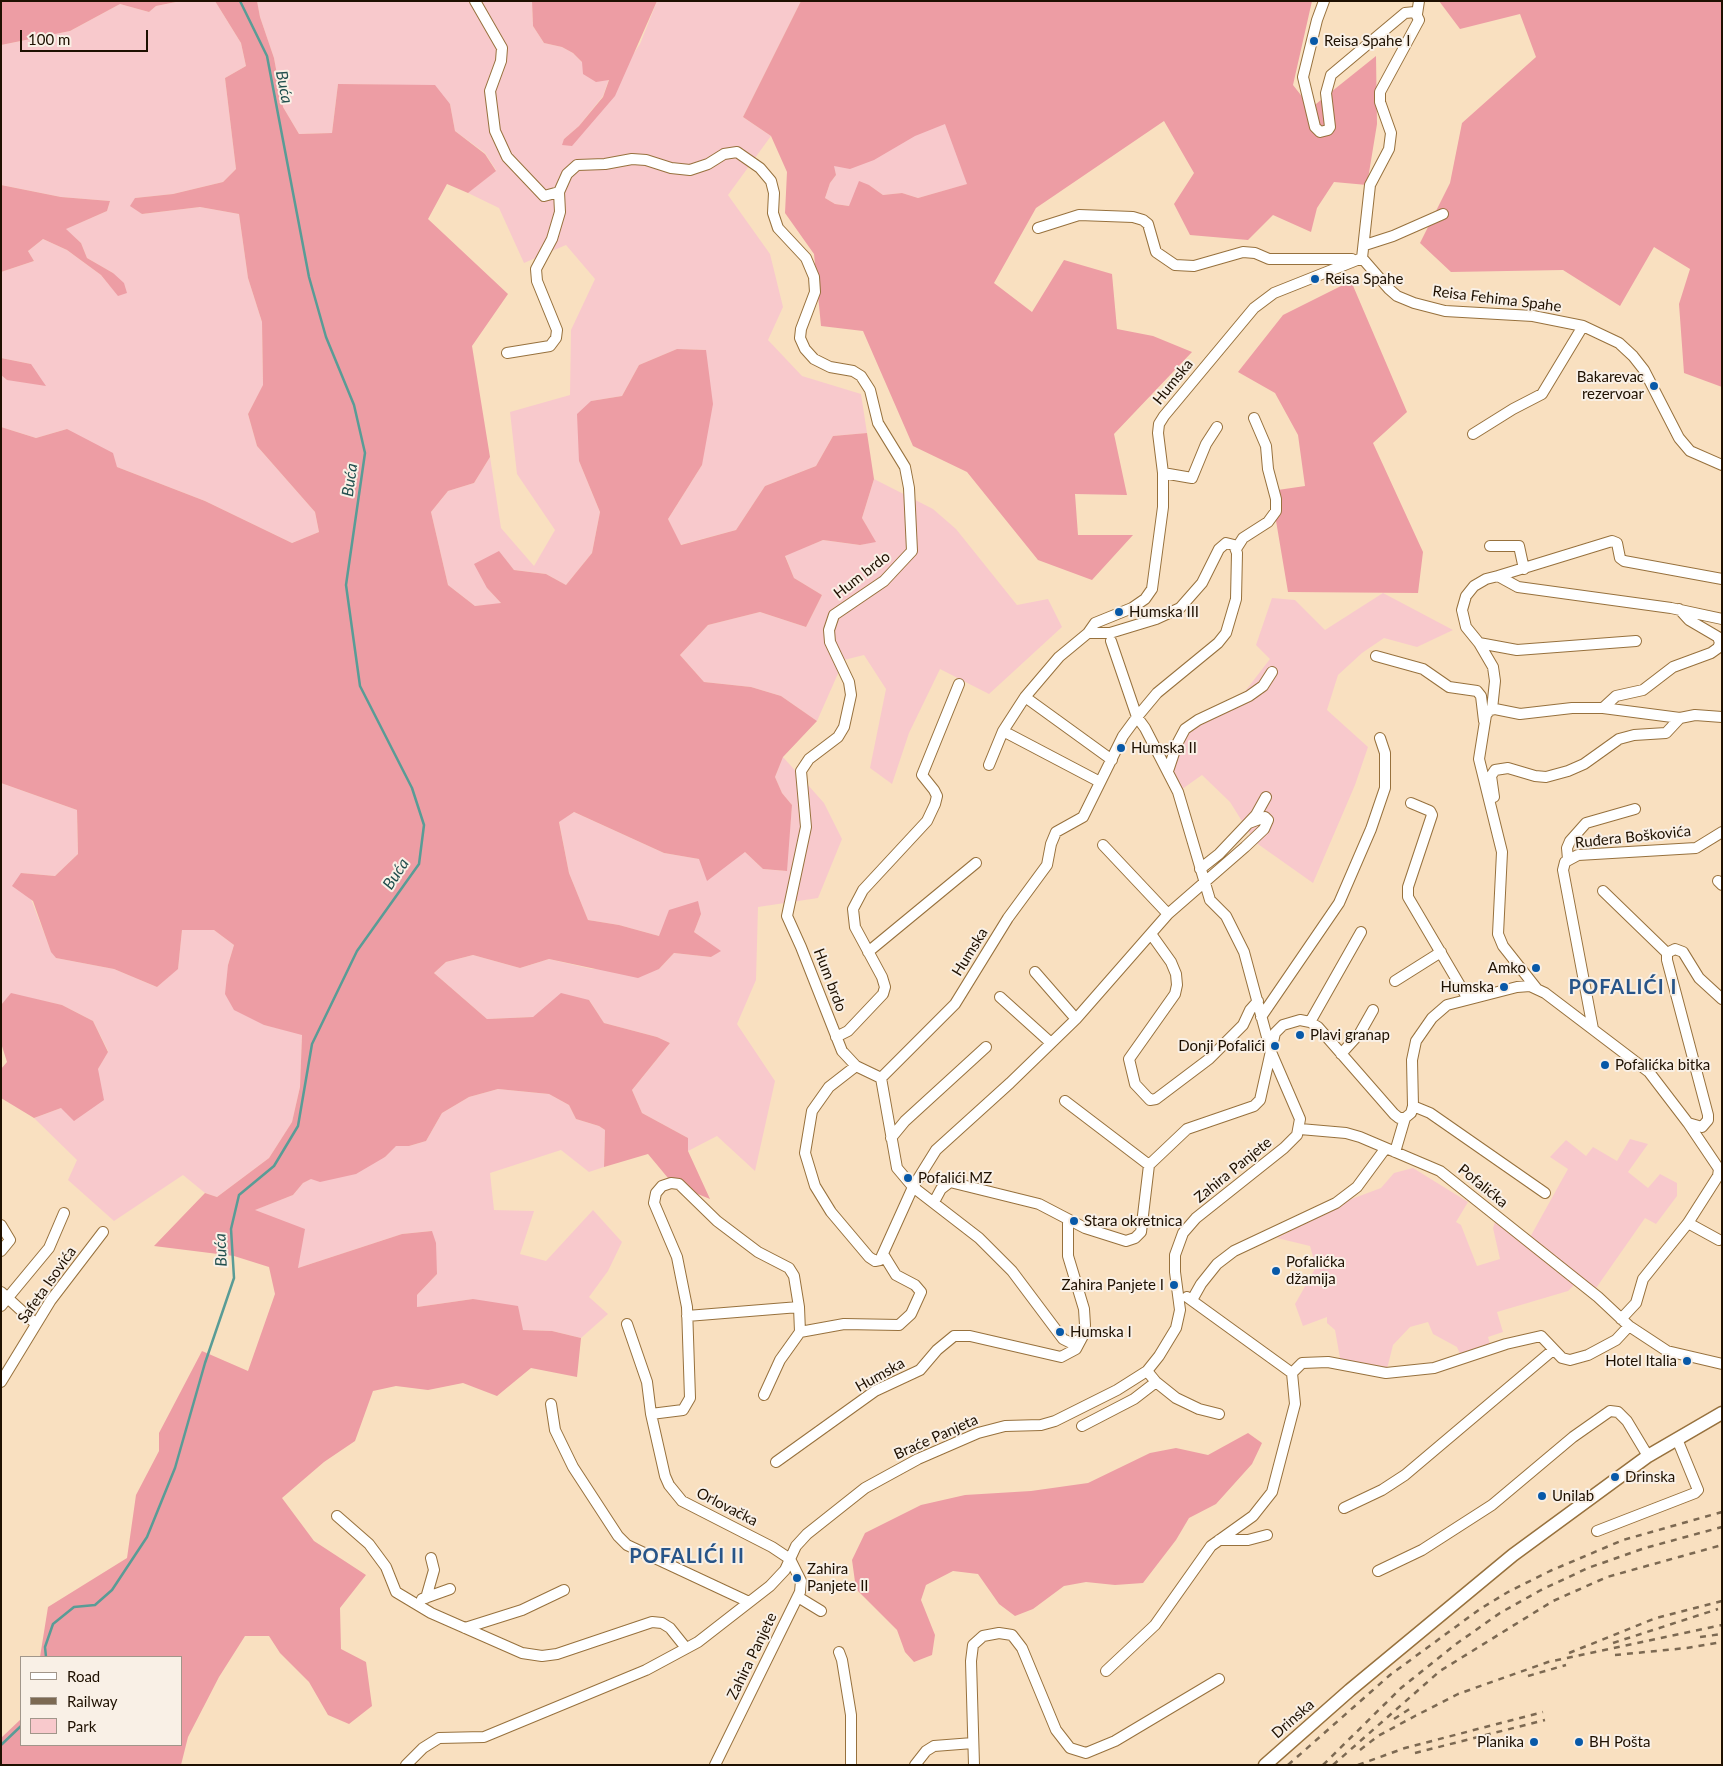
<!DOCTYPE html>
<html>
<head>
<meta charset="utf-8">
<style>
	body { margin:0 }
	#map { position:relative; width:1723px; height:1766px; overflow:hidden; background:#f9e0c0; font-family:Lato,sans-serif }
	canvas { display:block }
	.frame { position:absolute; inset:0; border:2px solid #1e1000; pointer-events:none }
	.legend { position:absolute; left:20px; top:1656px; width:162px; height:90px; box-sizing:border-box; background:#f9f0e6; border:1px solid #a1968a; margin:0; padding:6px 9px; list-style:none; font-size:15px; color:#1e1000 }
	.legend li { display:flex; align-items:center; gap:10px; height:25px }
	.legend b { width:25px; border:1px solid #a1968a }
	.scale { position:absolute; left:20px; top:30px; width:128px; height:22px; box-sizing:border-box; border:2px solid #1e1000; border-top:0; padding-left:6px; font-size:15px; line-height:18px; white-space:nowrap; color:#1e1000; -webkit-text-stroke:4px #f9f0e6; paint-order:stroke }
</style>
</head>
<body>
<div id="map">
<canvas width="1723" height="1766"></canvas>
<div class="frame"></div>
<ul class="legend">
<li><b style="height:6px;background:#fff"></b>Road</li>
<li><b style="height:6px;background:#7c6952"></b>Railway</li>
<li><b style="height:14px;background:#f8c9cc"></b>Park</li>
</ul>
<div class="scale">100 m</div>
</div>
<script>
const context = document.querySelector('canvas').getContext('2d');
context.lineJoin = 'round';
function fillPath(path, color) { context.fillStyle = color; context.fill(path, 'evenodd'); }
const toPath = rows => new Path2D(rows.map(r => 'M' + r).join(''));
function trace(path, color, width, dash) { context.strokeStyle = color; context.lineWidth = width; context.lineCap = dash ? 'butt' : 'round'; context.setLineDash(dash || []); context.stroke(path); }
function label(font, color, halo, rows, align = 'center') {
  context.font = font + ' Lato,sans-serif'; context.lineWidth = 4; context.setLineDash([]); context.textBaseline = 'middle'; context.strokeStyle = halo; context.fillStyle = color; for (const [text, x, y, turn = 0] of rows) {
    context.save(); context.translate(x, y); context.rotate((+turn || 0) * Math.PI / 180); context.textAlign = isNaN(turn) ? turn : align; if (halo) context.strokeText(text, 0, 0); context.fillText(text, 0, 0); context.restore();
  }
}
fillPath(toPath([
	[181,1,215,1,241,43,246,66,225,78,236,169,223,182,173,194,135,198,142,214,200,207,239,214,248,278,262,322,263,386,248,414,257,446,315,512,319,532,292,543,205,501,117,467,67,429,36,438,1,427,1,375,7,380,31,364,1,358,1,272,34,261,28,251,43,239,67,250,101,275,118,295,113,273,87,258,81,243,65,229,107,211,110,201,61,197,1,185,1,45,70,31,120,4,149,12,156,6],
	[257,1,532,1,533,26,544,43,562,47,573,53,582,62,609,79,603,96,579,126,564,139,571,146,640,44,657,1,801,1,743,117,771,136,728,195,770,254,783,307,768,340,802,376,861,394,867,433,833,436,816,466,765,486,736,530,680,545,668,519,702,465,706,350,677,349,639,365,622,396,591,401,579,461,600,512,592,553,566,585,546,574,514,570,499,552,487,588,502,604,475,606,448,585,431,512,448,491,474,483,490,457,501,528,534,566,555,530,517,474,510,412,570,395,571,330,595,279,566,245,524,263,499,208,468,193,496,170,485,153,455,131,450,104,385,85,338,84,332,133,299,134,283,107,274,58,260,17],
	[946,123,968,184,918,198,902,193,883,195,869,185,855,194,850,206,835,204,825,198,830,183,836,175,833,166],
	[874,479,933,509,956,529,1017,605,1048,599,1062,627,989,694,940,669,909,733,892,784,870,768,886,689,864,655,844,660,817,721,781,696,751,687,704,682,680,655,708,625,760,612,806,627,822,595,794,578,785,555,823,540,860,545,875,541,862,518],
	[1383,593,1453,630,1417,647,1384,638,1362,653,1338,675,1327,710,1368,747,1355,785,1313,883,1255,842,1230,802,1202,775,1178,792,1173,782,1172,756,1198,720,1236,703,1270,659,1256,645,1272,598,1295,600,1325,630],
	[783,757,824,803,842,839,818,898,758,907,756,980,737,1024,775,1081,755,1171,717,1136,688,1151,688,1138,642,1113,632,1090,670,1043,657,1037,604,1023,589,1000,533,1017,487,1019,434,973,446,962,473,955,520,968,549,959,592,969,659,969,674,953,711,957,720,951,694,932,701,914,659,936,619,925,588,920,569,873,559,821,574,812,664,853,699,859,745,852,763,869,786,871,792,805,782,793,775,777],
	[1,783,77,810,78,854,55,876,21,873,51,951,56,958,114,969,157,987,178,968,182,930,214,930,234,945,228,965,264,1025,302,1034,300,1087,292,1122,269,1158,217,1197,205,1193,183,1175,114,1221,68,1180,77,1160,34,1118,61,1108,98,1069,108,1051,93,1021,62,1005,11,994,1,1005],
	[498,1089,549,1094,569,1105,576,1119,599,1126,605,1130,604,1167,589,1172,561,1150,490,1173,494,1210,534,1211,520,1254,546,1261,593,1210,622,1242,608,1271,589,1297,608,1314,581,1338,552,1331,523,1330,473,1299,417,1307,417,1295,437,1274,432,1231,402,1234,298,1268,254,1210,293,1195,303,1183,311,1179,385,1157,395,1146,409,1146,426,1141,442,1113,469,1097],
	[1630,1139,1648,1144,1628,1172,1648,1188,1660,1174,1677,1183,1677,1196,1656,1224,1645,1218,1594,1291,1529,1239,1568,1169,1550,1157,1566,1140,1586,1156,1593,1147,1617,1161],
	[1413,1168,1468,1202,1456,1222,1461,1225,1477,1266,1500,1259,1493,1228,1496,1219,1575,1284,1568,1291,1497,1312,1503,1332,1488,1337,1490,1344,1461,1357,1457,1347,1433,1334,1428,1322,1410,1327,1393,1345,1387,1369,1367,1366,1340,1358,1335,1330,1327,1323,1327,1317,1303,1326,1295,1304,1316,1267,1310,1246,1277,1238,1349,1200,1381,1188,1394,1173]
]), '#f8c9cc');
fillPath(toPath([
	[1,1,181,1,156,6,149,12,120,4,70,31,1,45],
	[215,1,257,1,260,17,274,58,283,107,299,134,332,133,338,84,435,85,450,104,455,131,485,154,496,171,468,193,447,184,428,219,508,294,472,346,490,457,474,483,448,491,431,512,448,585,475,606,501,603,487,588,474,564,499,551,514,570,546,574,566,585,592,553,600,512,579,461,577,414,591,401,622,396,639,365,677,349,706,350,713,404,702,465,668,519,681,545,736,530,765,486,816,466,833,436,867,433,874,479,862,518,876,542,860,545,823,540,785,556,794,578,822,595,806,627,760,612,708,625,680,655,704,682,751,687,781,696,817,721,783,757,775,777,782,793,792,805,787,871,763,869,745,852,707,881,699,859,664,853,574,812,559,822,569,873,588,920,619,925,659,936,669,910,698,901,701,914,694,932,721,951,711,957,674,953,659,969,638,978,549,959,520,968,473,955,446,962,434,973,487,1019,533,1017,561,993,589,1000,604,1023,657,1037,670,1043,632,1090,642,1113,688,1138,688,1151,710,1199,673,1184,648,1154,604,1167,605,1130,599,1126,576,1119,569,1105,549,1094,498,1089,469,1097,442,1113,426,1141,409,1146,396,1146,385,1157,356,1174,320,1182,311,1179,303,1183,293,1195,255,1210,305,1229,298,1268,402,1234,432,1231,436,1243,437,1274,417,1295,417,1307,473,1299,518,1306,523,1330,552,1331,581,1338,577,1377,531,1368,497,1396,463,1383,428,1390,396,1386,373,1391,355,1441,324,1462,282,1498,314,1541,366,1575,340,1608,341,1649,366,1662,372,1706,349,1724,328,1715,309,1682,280,1653,269,1636,245,1636,219,1677,188,1737,181,1765,1,1765,1,1738,21,1719,21,1745,181,1745,181,1657,40,1657,48,1607,127,1558,136,1495,159,1451,159,1433,202,1351,248,1371,275,1294,269,1267,234,1256,154,1246,205,1193,217,1197,269,1158,292,1122,300,1087,302,1035,264,1025,234,1010,225,994,228,965,234,945,214,930,182,930,178,969,157,987,114,969,56,958,51,952,33,901,12,886,21,873,55,876,78,854,77,810,1,783,1,427,36,438,67,429,113,453,117,467,205,501,292,543,319,532,315,512,257,446,248,414,263,385,262,322,248,278,239,214,200,207,142,214,130,206,135,198,173,194,223,182,236,169,225,78,246,66,241,43],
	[532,1,657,1,615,96,572,146,562,145,564,139,579,126,603,97,609,80,596,82,583,74,582,62,573,53,562,47,544,43,533,26],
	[801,1,1312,1,1293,85,1311,108,1376,56,1377,124,1367,185,1334,182,1317,208,1311,232,1273,215,1248,240,1190,235,1174,204,1194,173,1164,121,1036,208,994,283,1032,312,1064,260,1112,274,1117,329,1153,336,1192,352,1114,434,1127,495,1075,494,1078,535,1133,535,1092,580,1038,560,967,472,913,446,863,331,821,326,814,254,785,213,787,172,771,136,743,117],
	[945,124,967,184,918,198,902,193,883,195,869,185,859,181,849,206,835,204,825,198,830,183,836,175,834,166,850,169,874,160,915,136],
	[1439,1,1722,1,1722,387,1684,373,1679,304,1690,269,1654,247,1620,306,1563,270,1451,272,1420,243,1450,183,1462,123,1536,57,1520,14,1460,29],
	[1,185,61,197,110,201,107,211,66,229,81,243,87,258,113,273,124,283,127,293,118,296,101,275,67,250,43,239,28,251,34,261,1,272],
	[1351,281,1407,412,1373,443,1423,552,1418,593,1288,592,1271,491,1305,486,1298,435,1275,393,1238,372,1283,315],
	[1,358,31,364,46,386,7,380,1,375],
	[11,993,62,1005,93,1021,108,1052,98,1069,104,1100,74,1121,61,1108,34,1118,1,1098,1,1069,7,1062,1,1043,1,1005],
	[1248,1433,1262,1443,1252,1464,1216,1504,1189,1518,1176,1540,1143,1583,1115,1585,1086,1582,1064,1586,1033,1609,1015,1616,999,1604,978,1574,953,1571,926,1585,921,1600,935,1635,932,1655,914,1662,905,1652,897,1630,856,1589,852,1560,865,1533,921,1505,965,1495,1031,1491,1088,1483,1150,1453,1176,1448,1208,1455]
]), '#ed9da4');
trace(toPath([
	[46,1657,45,1647,53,1624,74,1607,95,1605,112,1590,147,1537,175,1468,205,1363,234,1278,231,1229,239,1195,274,1166,298,1126,312,1044,357,951,419,864,424,825,412,788,360,686,346,585,365,453,354,405,326,337,309,277,267,56,240,1],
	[1,1745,21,1726]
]), '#599c96', 2.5);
const minor = toPath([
	[475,1,502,48,501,61,490,91,495,131,507,157,544,196,559,192,567,174,577,165,605,164,632,159,646,160,671,168,690,170,708,164,724,154,737,152,760,168,771,181,774,193,773,213,778,228,806,258,814,277,815,292,801,329,800,338,805,349,814,359,830,367,853,371,861,376,870,390,878,423,905,467,909,488,912,551,884,581,834,615,829,630,830,642,849,682,851,695,844,727,838,737,809,759,801,771,806,827,787,916,801,947,842,1051,856,1066,881,1078],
	[1324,1,1317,20,1303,77,1315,127,1320,132,1328,130,1330,127,1326,93,1331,75,1405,13,1415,12,1419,20,1380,92,1380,102,1391,133,1389,149,1370,185,1362,258],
	[1417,14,1419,1],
	[1038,228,1079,215,1133,217,1143,220,1148,224,1156,252,1175,265,1194,266,1243,252,1255,253,1269,259,1352,259],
	[1365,245,1393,236,1443,214],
	[1362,258,1389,289,1397,296,1414,303,1445,311,1533,316,1583,326,1619,343,1633,356,1644,370,1679,438,1690,451,1722,465],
	[507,353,550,346,556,338,557,330,537,281,536,269,552,239,560,212,559,192],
	[1473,434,1513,409,1542,394,1583,326],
	[1163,473,1192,478,1206,444,1217,427],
	[1490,546,1519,546,1524,569],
	[1236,549,1243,538,1268,522,1276,511,1276,499,1268,469,1266,446,1254,418],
	[1498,576,1612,541,1617,543,1620,558,1624,561,1722,579],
	[1479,643,1517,650,1636,641],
	[1376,656,1423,669,1449,687,1477,691,1481,696,1484,721],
	[1025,697,1112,760],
	[1603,708,1616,696,1643,690,1673,667,1711,653,1718,648,1720,643,1718,637,1689,620,1679,609],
	[1492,709,1495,681,1493,667,1479,643,1466,627,1462,610,1466,596,1474,586,1486,579,1498,576,1518,587,1671,608,1722,619],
	[1003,731,1100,782],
	[989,765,1003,731,1025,697,1059,657,1088,633,1095,623,1132,608,1145,599,1152,589,1163,507,1163,473,1158,433,1159,424,1164,416,1254,308,1274,293,1362,258],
	[1168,771,1177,744,1185,729,1198,720,1249,696,1263,686,1272,672],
	[1494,797,1491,776,1495,770,1508,768,1535,776,1546,777,1568,771,1584,764,1619,739,1634,735,1666,733,1680,718,1695,715,1722,717],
	[1411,803,1430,811,1432,815,1408,887,1408,897,1468,999],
	[1103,845,1168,914],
	[1568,859,1567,848,1570,841,1586,823,1635,809],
	[1200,869,1219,854,1256,815,1266,797],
	[1718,881,1722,885],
	[1603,891,1667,953],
	[1151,934,1171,962,1176,974,1177,985,1175,994,1129,1059,1135,1084,1150,1100,1156,1099,1209,1059,1243,1025,1250,1010,1258,1001],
	[868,952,976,863],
	[1035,972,1076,1019],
	[1395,981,1441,952],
	[1537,989,1503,946,1498,934,1502,852,1479,759,1486,715,1490,710,1495,709,1520,714,1572,708,1603,708,1680,718],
	[1000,997,1051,1043],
	[1261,1017,1339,903,1371,829,1385,788,1385,753,1380,738],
	[1310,1022,1361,932],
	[1593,1029,1563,870,1565,862,1578,855,1696,848,1722,832],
	[836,1037,848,1031,883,994,885,987,882,977,855,927,853,909,863,890,927,821,935,804,937,796,934,790,922,775,959,684],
	[1341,1054,1360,1033,1373,1010],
	[856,1066,829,1087,812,1111,805,1153,815,1186,831,1212,869,1257,875,1261,880,1260,913,1187,936,1150,1010,1083,1076,1019,1168,914,1245,847,1264,829,1268,820,1265,817,1249,823],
	[1065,1101,1149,1165],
	[1413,1106,1430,1113,1545,1193],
	[1688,1123,1702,1127,1708,1120,1708,1115,1667,960,1667,953,1675,949,1683,952,1699,978,1722,999],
	[1300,1129,1346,1133,1360,1137,1440,1171,1598,1297,1629,1326,1667,1351,1722,1364],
	[891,1138,905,1121,986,1047],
	[1395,1152,1405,1118],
	[934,1202,941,1189,950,1182,1039,1204,1085,1228,1126,1241,1135,1238,1141,1232,1149,1165,1187,1129,1254,1106,1260,1100,1275,1033,1283,1025,1300,1020,1310,1022,1318,1027,1394,1114,1399,1118,1405,1118,1411,1113,1413,1106,1412,1060,1416,1041,1432,1018,1447,1005,1517,987,1530,986,1545,993,1649,1072,1688,1123,1719,1169,1718,1176,1688,1223,1643,1279,1636,1303,1621,1319],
	[1688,1223,1719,1240],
	[1,1225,10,1240,1,1251],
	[1,1292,36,1324],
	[1187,1297,1292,1373],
	[1192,1300,1201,1284,1217,1264,1234,1251,1336,1203,1357,1187,1385,1149],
	[1,1306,49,1248,64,1213],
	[687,1316,799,1307],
	[627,1324,647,1382,651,1414,665,1476,669,1485,682,1501,772,1547,790,1559,801,1581,800,1592,715,1765],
	[800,1332,844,1324,899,1325,911,1314,921,1292,915,1285,896,1275,883,1254],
	[1081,1339,1071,1343,1063,1339,1012,1271,979,1238,913,1187,897,1168,881,1078,955,1004,1008,918,1047,865,1051,844,1056,832,1083,817,1123,736,1137,717,1157,693,1218,643,1226,633,1236,599,1237,553,1234,545,1226,543,1219,549,1202,583,1180,608,1156,619,1110,633,1088,633],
	[1147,1371,1156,1382,1176,1398,1199,1409,1219,1414],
	[1292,1373,1302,1363,1328,1362,1386,1373,1434,1368,1506,1344,1541,1336,1562,1358,1570,1360,1588,1355,1616,1340,1629,1326],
	[1,1382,51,1300,103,1232],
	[551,1404,555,1430,573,1467,618,1536,627,1545,749,1602],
	[651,1414,683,1410,690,1398,687,1307,677,1257,654,1203,656,1193,662,1186,671,1183,679,1184,717,1221,758,1252,789,1268,794,1276,799,1307,800,1332,780,1360,764,1395],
	[1082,1426,1134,1399,1156,1382],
	[776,1462,875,1391,920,1370,937,1350,954,1336,970,1336,1061,1357,1076,1349,1084,1334,1085,1325,1084,1309,1068,1256,1068,1221],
	[1344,1508,1382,1490,1405,1475,1553,1350],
	[337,1516,369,1544,386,1567,396,1592,431,1613,522,1653,542,1656,557,1654,652,1622,662,1623,670,1628,686,1648],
	[1597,1531,1695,1493,1698,1490,1677,1439],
	[1219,1540,1248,1540,1267,1535],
	[1378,1571,1422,1550,1492,1505,1573,1437,1610,1411,1618,1412,1627,1421,1648,1456],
	[798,1597,821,1611],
	[426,1598,434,1570,431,1558],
	[422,1599,450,1589],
	[465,1628,522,1610,564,1590],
	[839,1652,842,1660,851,1715,851,1765],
	[1106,1671,1155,1625,1211,1546,1253,1516,1272,1492,1295,1404,1292,1373],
	[406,1765,423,1748,439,1738,484,1737,646,1670,698,1642,770,1586,785,1570,796,1546,807,1534,865,1488,918,1459,978,1433,1005,1426,1041,1425,1055,1421,1117,1390,1147,1371,1159,1356,1176,1328,1180,1310,1175,1272,1175,1255,1183,1233,1196,1218,1284,1148,1297,1135,1300,1119,1271,1052,1244,952,1226,916,1210,900,1178,792,1145,728,1137,717,1111,641],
	[915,1765,926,1751,934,1746,973,1743],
	[974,1765,971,1661,973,1645,983,1636,999,1633,1012,1635,1022,1648,1056,1730,1070,1748,1086,1753,1115,1741,1219,1679]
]);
const major = toPath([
	[1265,1765,1350,1690,1513,1555,1648,1456,1722,1413]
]);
trace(minor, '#97713d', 12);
trace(major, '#97713d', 15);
trace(minor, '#fff', 10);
trace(major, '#fff', 12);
trace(toPath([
	[1700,1637,1722,1634],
	[1613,1643,1718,1609],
	[1569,1653,1656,1618,1722,1601],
	[1615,1655,1687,1648,1722,1642],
	[1528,1676,1566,1665],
	[1394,1719,1411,1708],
	[1360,1750,1378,1736,1415,1716,1458,1694,1548,1662,1722,1625],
	[1415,1753,1545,1720],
	[1288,1765,1390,1675,1480,1609,1508,1592,1550,1571,1623,1540,1722,1512],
	[1323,1765,1401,1688,1456,1644,1500,1613,1541,1590,1588,1568,1645,1548,1722,1527],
	[1333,1765,1440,1671,1553,1601,1607,1577,1722,1545],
	[1358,1765,1405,1748,1543,1712]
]), '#7c6952', 2.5, [6, 6]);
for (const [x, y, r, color] of [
	[1314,41,5,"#0859a8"],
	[1315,279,5,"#0859a8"],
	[1654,386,5,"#0859a8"],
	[1119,612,5,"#0859a8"],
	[1121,748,5,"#0859a8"],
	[1536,968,5,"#0859a8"],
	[1504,987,5,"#0859a8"],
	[1300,1035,5,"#0859a8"],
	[1275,1046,5,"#0859a8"],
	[1605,1065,5,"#0859a8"],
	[908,1178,5,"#0859a8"],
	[1074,1221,5,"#0859a8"],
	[1276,1271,5,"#0859a8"],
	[1174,1285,5,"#0859a8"],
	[1060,1332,5,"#0859a8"],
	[1687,1361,5,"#0859a8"],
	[1615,1477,5,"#0859a8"],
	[1542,1496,5,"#0859a8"],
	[797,1578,5,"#0859a8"],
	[1534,1742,5,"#0859a8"],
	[1579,1742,5,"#0859a8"]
]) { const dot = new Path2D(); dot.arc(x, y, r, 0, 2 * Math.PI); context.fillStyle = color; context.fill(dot); trace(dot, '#f9f0e6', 2); }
label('15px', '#1e1000', '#f9f0e6', [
	["Reisa Spahe I",1324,41],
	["Reisa Spahe",1325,279],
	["Bakarevac",1644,377,"right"],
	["rezervoar",1644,394,"right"],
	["Humska III",1129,612],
	["Humska II",1131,748],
	["Amko",1526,968,"right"],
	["Humska",1494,987,"right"],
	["Plavi granap",1310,1035],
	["Donji Pofalići",1265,1046,"right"],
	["Pofalićka bitka",1615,1065],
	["Pofalići MZ",918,1178],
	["Stara okretnica",1084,1221],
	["Pofalićka",1286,1262],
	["džamija",1286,1279],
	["Zahira Panjete I",1164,1285,"right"],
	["Humska I",1070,1332],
	["Hotel Italia",1677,1361,"right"],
	["Drinska",1625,1477],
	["Unilab",1552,1496],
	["Zahira",807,1569],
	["Panjete II",807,1586],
	["Planika",1524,1742,"right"],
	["BH Pošta",1589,1742]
], 'left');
label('15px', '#1e1000', '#f9f0e6', [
	["Reisa Fehima Spahe",1497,299,7],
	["Humska",1173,382,-51],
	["Hum brdo",862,575,-38],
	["Ruđera Boškovića",1633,837,-6],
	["Humska",970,952,-58],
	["Hum brdo",830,980,69],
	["Zahira Panjete",1233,1170,-39],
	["Pofalićka",1483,1186,39],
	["Safeta Isovića",47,1285,-55],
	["Humska",880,1375,-29],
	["Braće Panjeta",936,1437,-24],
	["Orlovačka",727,1507,27],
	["Zahira Panjete",752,1656,-64],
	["Drinska",1293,1719,-41]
]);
label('italic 16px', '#214f4e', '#f9f0e6', [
	["Buća",284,87,79],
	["Buća",350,480,-82],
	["Buća",396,874,-57],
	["Buća",221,1250,-92]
]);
context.letterSpacing = '1px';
label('bold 20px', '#275488', '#f9f0e6', [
	["POFALIĆI I",1623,988],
	["POFALIĆI II",687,1557]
]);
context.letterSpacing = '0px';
</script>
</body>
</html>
